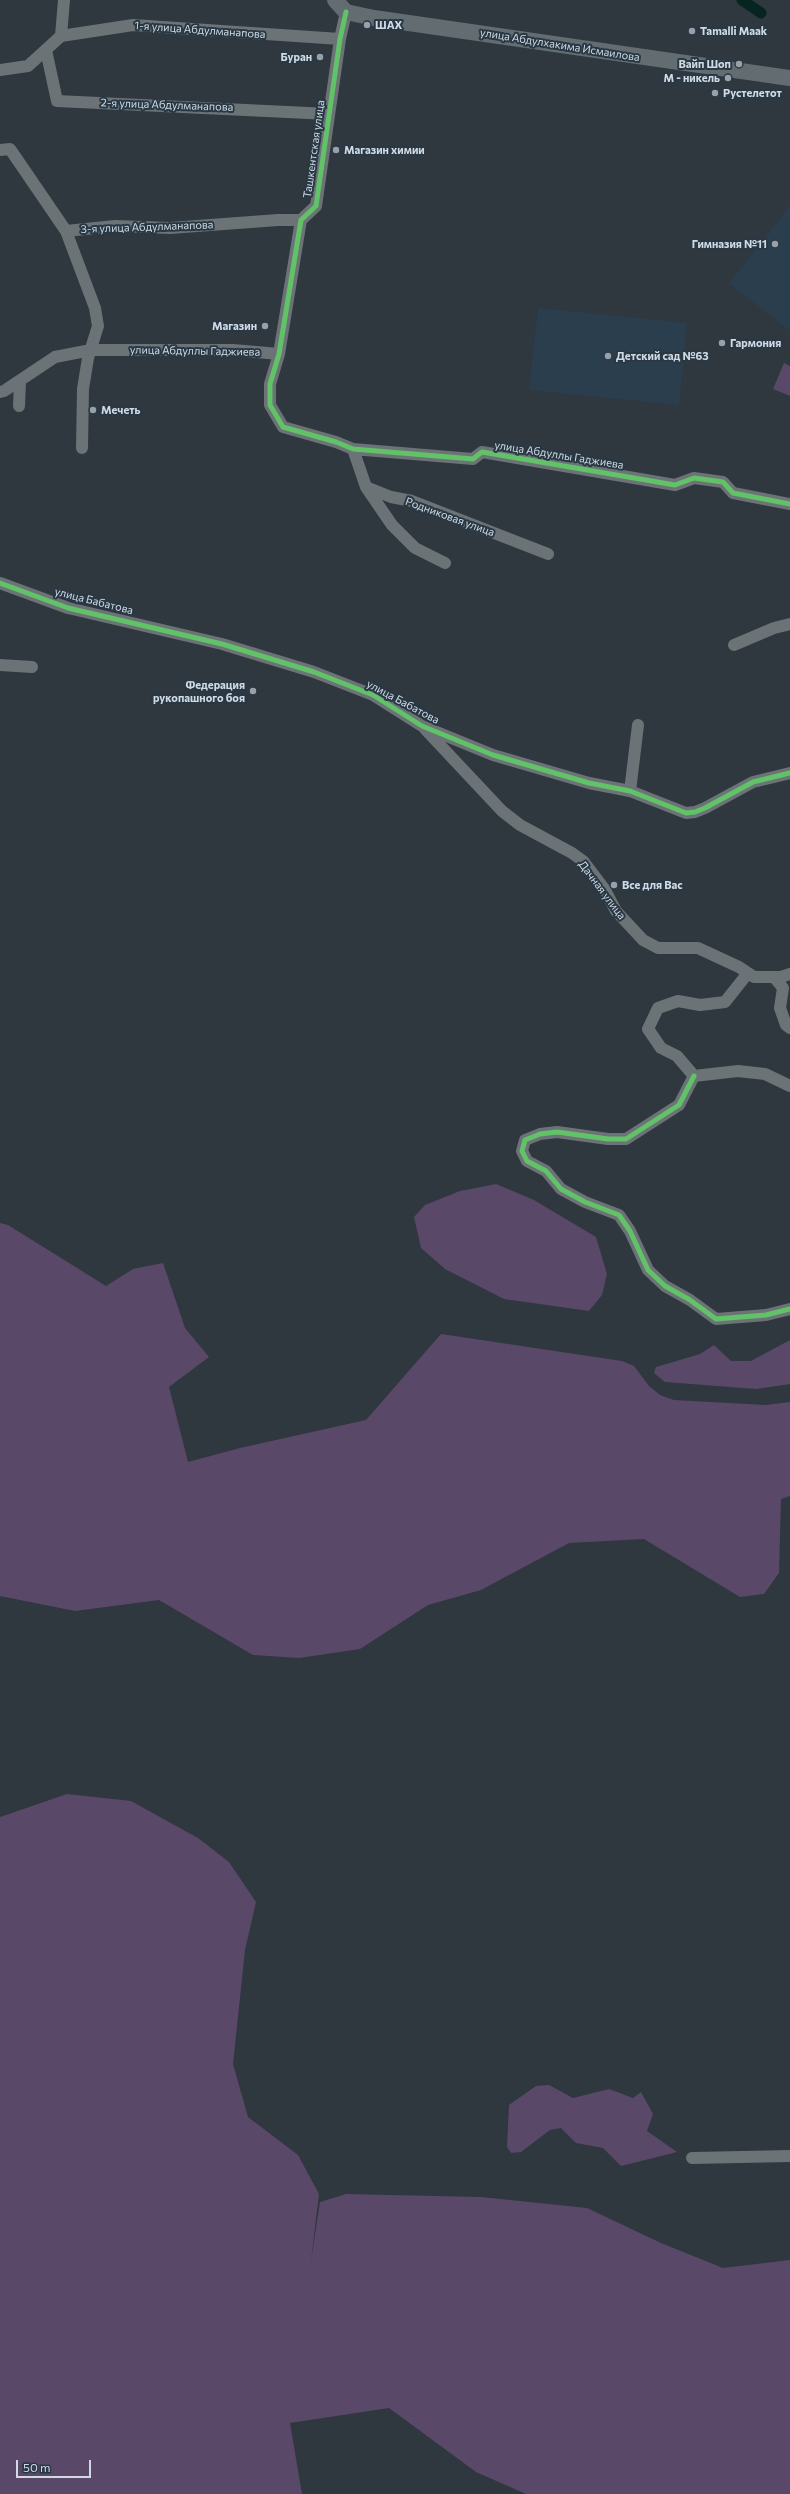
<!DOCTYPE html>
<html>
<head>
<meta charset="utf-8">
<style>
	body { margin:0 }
	#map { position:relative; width:790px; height:2494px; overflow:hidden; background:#2f373f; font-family:Commissioner,sans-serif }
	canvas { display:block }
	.scale { position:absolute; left:16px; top:2460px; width:75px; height:18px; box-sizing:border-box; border:2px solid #d1dae2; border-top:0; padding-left:5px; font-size:12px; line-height:14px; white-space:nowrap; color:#d1dae2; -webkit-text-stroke:3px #293845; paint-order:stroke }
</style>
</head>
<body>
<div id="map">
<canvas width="790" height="2494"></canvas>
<div class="scale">50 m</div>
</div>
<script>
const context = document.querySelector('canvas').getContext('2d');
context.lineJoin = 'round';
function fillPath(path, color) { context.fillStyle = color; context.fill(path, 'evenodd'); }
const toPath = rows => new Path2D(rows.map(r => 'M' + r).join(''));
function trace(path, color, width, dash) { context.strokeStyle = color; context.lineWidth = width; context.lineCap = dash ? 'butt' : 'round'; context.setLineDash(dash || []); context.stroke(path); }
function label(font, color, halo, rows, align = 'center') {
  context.font = font + ' Commissioner,sans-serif'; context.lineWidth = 4; context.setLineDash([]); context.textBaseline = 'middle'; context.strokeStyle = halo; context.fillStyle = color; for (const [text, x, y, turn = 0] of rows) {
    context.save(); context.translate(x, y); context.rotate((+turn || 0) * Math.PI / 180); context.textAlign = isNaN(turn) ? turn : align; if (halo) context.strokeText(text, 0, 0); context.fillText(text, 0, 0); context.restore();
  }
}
fillPath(toPath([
	[790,206,790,331,729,283],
	[538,308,687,323,679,405,529,390]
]), '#2b3e4e');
fillPath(toPath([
	[784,363,790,366,790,396,773,389],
	[496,1184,534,1200,596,1237,607,1274,602,1295,589,1311,504,1299,445,1269,421,1248,414,1217,425,1205,460,1191],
	[0,1223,8,1225,106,1286,133,1269,163,1263,185,1328,209,1357,169,1387,188,1462,240,1448,366,1420,441,1334,622,1361,634,1366,649,1386,660,1395,674,1400,766,1405,790,1402,790,1496,781,1499,779,1573,764,1594,740,1597,644,1539,569,1543,481,1590,428,1605,360,1649,299,1658,253,1655,159,1600,75,1611,0,1596],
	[790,1340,790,1384,756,1389,665,1382,654,1373,656,1367,700,1354,714,1345,731,1361,751,1361],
	[67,1794,131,1801,198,1838,229,1862,256,1902,245,1950,233,2064,248,2117,298,2155,319,2194,311,2261,320,2202,346,2194,481,2197,587,2208,661,2243,723,2268,790,2260,790,2494,526,2494,476,2472,389,2408,290,2423,302,2494,0,2494,0,1817],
	[549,2085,573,2098,609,2089,633,2098,641,2092,653,2114,647,2131,677,2152,621,2166,603,2148,576,2143,561,2128,550,2130,521,2152,511,2153,507,2147,509,2105,536,2086]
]), '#5a4869');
trace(toPath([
	[742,0,761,13]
]), '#072520', 11);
trace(toPath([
	[346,12,340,39,316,206,301,220,279,354,270,384,270,405,283,427,336,442,353,449,473,459,482,452,675,485,694,478,723,482,733,493,790,504],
	[61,36,133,25,340,39],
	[46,50,57,101,329,114],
	[0,70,28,66,61,36,64,0],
	[0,150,10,149,66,231,95,308,98,326,88,358,83,389,82,448],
	[66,231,115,226,170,228,278,220,301,220],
	[0,392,4,391,55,357,91,350,233,350,279,354],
	[19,406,20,381],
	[353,449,366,487,391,497,412,501,548,554],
	[366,487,392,525,415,548,445,563],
	[0,583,68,608,222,644,314,672,373,695,422,726,493,755,589,783,630,791,686,813,695,812,705,808,753,782,790,773],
	[734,645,774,628,790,624],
	[0,665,32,667],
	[425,729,502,811,520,825,572,853,583,861,605,890,616,911,643,940,658,948,698,948,739,967,754,977,781,977,790,974],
	[630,791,638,725],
	[774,977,783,988,780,1008,786,1025,790,1028],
	[694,1076,679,1105,626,1139,608,1139,557,1132,540,1134,525,1140,522,1151,527,1161,546,1171,561,1189,585,1202,619,1215,630,1231,648,1270,665,1286,690,1300,716,1319,766,1315,790,1309],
	[694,1076,677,1056,661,1048,648,1029,658,1008,678,1001,700,1005,725,1002,748,973],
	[694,1076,738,1071,765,1074,790,1086],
	[692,2158,790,2156]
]), '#6b7376', 12);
trace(toPath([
	[335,0,346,12,374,18,790,78]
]), '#636d71', 16);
trace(toPath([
	[346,12,340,39,316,206,301,220,279,354,270,384,270,405,283,427,336,442,353,449,473,459,482,452,675,485,694,478,723,482,733,493,790,504],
	[0,583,68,608,222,644,314,672,373,695,422,726,493,755,589,783,630,791,686,813,695,812,705,808,753,782,790,773],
	[694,1076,679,1105,626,1139,608,1139,557,1132,540,1134,525,1140,522,1151,527,1161,546,1171,561,1189,585,1202,619,1215,630,1231,648,1270,665,1286,690,1300,716,1319,766,1315,790,1309]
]), '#61c268', 5);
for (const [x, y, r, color] of [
	[367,25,4,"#98a1a9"],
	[692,31,4,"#98a1a9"],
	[320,57,4,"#98a1a9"],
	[739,64,4,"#98a1a9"],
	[728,78,4,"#98a1a9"],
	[715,93,4,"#98a1a9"],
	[336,150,4,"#98a1a9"],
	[775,244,4,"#98a1a9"],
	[265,326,4,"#98a1a9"],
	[722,343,4,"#98a1a9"],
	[608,356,4,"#98a1a9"],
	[93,410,4,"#98a1a9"],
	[253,691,4,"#98a1a9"],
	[614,885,4,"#98a1a9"]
]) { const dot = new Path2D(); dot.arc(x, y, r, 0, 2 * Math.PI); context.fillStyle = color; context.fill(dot); trace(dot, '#293845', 1.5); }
label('bold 11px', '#d1dae2', '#293845', [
	["ШАХ",375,25],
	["Tamalli Maak",700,31],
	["Буран",312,57,"right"],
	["Вайп Шоп",731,64,"right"],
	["М - никель",720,78,"right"],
	["Рустелетот",723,93],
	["Магазин химии",344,150],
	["Гимназия №11",767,244,"right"],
	["Магазин",257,326,"right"],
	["Гармония",730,343],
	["Детский сад №63",616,356],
	["Мечеть",101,410],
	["Федерация",245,685,"right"],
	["рукопашного боя",245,698,"right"],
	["Все для Вас",622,885]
], 'left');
label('11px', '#d1dae2', '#293845', [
	["1-я улица Абдулманапова",200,30,4],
	["улица Абдулхакима Исмаилова",560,45,9],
	["2-я улица Абдулманапова",167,105,2],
	["Ташкентская улица",314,149,-82],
	["3-я улица Абдулманапова",147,227,-2],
	["улица Абдуллы Гаджиева",195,351,1],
	["улица Абдуллы Гаджиева",559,455,9],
	["Родниковая улица",450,517,20],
	["улица Бабатова",94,601,14],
	["улица Бабатова",403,702,28],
	["Дачная улица",602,890,53]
]);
</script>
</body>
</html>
